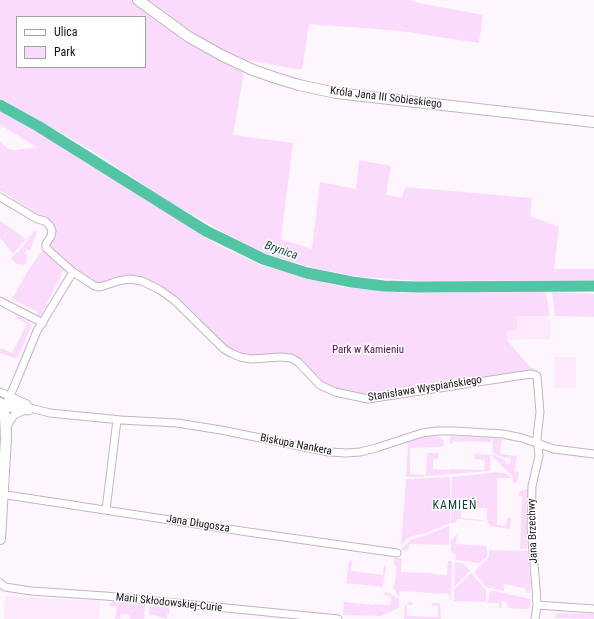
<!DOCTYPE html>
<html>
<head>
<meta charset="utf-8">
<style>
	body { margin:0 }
	#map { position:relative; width:594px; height:619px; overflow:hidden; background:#fdf6fd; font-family:"Roboto Condensed",sans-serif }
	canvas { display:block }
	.legend { position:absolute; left:16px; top:16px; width:130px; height:52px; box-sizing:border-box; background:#fff; border:1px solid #a2a0a2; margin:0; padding:5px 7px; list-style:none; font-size:12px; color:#171117 }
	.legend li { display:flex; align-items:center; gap:8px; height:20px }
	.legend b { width:20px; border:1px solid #a2a0a2 }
</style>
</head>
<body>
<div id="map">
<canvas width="594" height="619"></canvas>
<ul class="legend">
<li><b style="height:5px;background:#fff"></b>Ulica</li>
<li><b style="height:11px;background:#fbdbfb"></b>Park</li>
</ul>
</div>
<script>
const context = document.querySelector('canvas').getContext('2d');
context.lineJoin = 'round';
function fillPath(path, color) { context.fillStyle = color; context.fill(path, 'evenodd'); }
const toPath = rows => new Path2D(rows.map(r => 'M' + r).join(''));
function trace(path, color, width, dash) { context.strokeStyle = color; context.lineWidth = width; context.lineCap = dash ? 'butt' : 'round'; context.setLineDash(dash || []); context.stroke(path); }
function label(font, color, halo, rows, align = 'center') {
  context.font = font + ' "Roboto Condensed",sans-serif'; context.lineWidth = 3; context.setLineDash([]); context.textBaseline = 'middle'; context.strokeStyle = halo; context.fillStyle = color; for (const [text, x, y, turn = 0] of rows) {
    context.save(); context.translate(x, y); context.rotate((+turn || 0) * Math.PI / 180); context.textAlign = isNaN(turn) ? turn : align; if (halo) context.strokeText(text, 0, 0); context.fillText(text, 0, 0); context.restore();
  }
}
fillPath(toPath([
	[517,316,547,316,547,320,551,320,551,339,507,340,507,330,517,330],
	[555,357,576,357,576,388,555,388],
	[5,596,100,601,99,619,4,619]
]), '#fceafc');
fillPath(toPath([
	[0,0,410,0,419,3,483,15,479,43,401,31,309,24,302,70,246,60,233,135,293,143,281,239,312,249,320,182,356,189,359,160,391,166,386,195,402,198,405,187,532,198,530,216,559,227,554,269,594,269,594,280,420,281,361,277,316,269,255,250,173,204,89,149,0,98],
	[17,17,145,17,145,67,17,67],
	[0,110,51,138,216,244,260,265,342,287,405,293,546,292,550,316,517,316,517,330,507,331,507,340,529,366,534,369,534,372,365,397,325,386,298,359,247,357,227,348,146,280,99,285,80,273,50,247,48,245,50,241,47,220,0,190,0,141,8,149,16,150,37,147,0,125],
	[0,221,26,239,13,254,0,237],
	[34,231,37,232,30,251,27,249,24,253,28,256,25,265,17,264,11,258,20,250],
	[42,251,44,251,65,268,39,319,35,317,38,312,12,299,29,269],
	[552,292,594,294,594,317,555,316],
	[17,316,30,323,31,327,18,357,14,358,0,353,0,350,1,348,12,353,27,324,16,318],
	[438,436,440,438,441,437,443,440,444,444,442,447,410,448,410,474,424,475,424,477,406,477,408,442,425,437],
	[450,436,491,438,491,442,454,441,452,444,450,443],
	[493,438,502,439,500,454,517,456,514,471,519,472,517,483,513,483,512,476,492,456,492,454,504,460,506,464,509,464,511,462,510,458,505,458,493,453],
	[427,453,439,453,438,459,433,459,433,469,450,470,450,469,484,470,485,460,475,459,475,454,490,455,490,471,426,476],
	[498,472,507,474,511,478,497,478,497,525,506,526,507,518,511,518,510,529,490,526,487,520,487,508,461,507,461,518,483,520,483,521,458,519,455,523,451,523,452,500,463,500,451,499,452,477],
	[450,477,450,523,426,533,413,536,408,538,401,546,406,479],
	[528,489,526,519,527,549,520,549,522,496,518,496,520,491],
	[449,526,449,545,410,544,407,550,401,551,401,549,411,540,426,535],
	[457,534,456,544,487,546,487,557,480,563,456,560,456,555,451,551,451,541],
	[489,550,528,551,531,589,529,590,529,593,527,593,525,588,504,584,504,591,486,587,474,572,489,557],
	[394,558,402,558,401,572,432,573,432,574,447,575,448,561,452,561,451,600,450,600,449,594,400,591,399,597,393,587,394,587,397,567,394,564],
	[349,560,352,561,351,571,383,575,384,565,386,565,383,587,346,583],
	[455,562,464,564,470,571,454,587],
	[471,573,486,590,486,602,454,601,454,590],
	[490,590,531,599,530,607,527,609,508,608,506,601,501,602,502,608,499,608,499,603,488,603],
	[385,591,399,599,399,608,380,616,343,615,344,602,373,605,374,604,390,605,391,596,384,595],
	[113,602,145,605,144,619,130,619,130,614,120,614,120,619,115,619,117,607,109,606,110,603],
	[409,602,412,602,413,605,407,605,407,616,438,617,438,606,432,606,432,603,440,603,441,619,404,619,405,606],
	[149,606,168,607,169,609,169,614,167,615,167,619,149,614],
	[556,613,594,614,594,619,555,618]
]), '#fbdbfb');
trace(toPath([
	[0,105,38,126,206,231,263,259,307,273,352,282,384,286,417,287,594,286]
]), '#52c5a5', 11);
const street = toPath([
	[0,197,37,219,45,221,50,226,52,231,51,236,46,244,46,248,73,272,93,285,98,287,103,286,118,281,129,279,142,281,160,290,174,300,224,349,231,353,240,357,251,359,281,357,291,358,298,362,320,385,335,392,368,399,517,376,532,374,537,376,540,412,537,437,539,456,532,486,531,528,536,588,537,605,535,619],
	[0,301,43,323],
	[0,392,27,404],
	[7,402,50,413,121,420,177,423,221,430,329,452,347,453,360,452,376,448,422,433,437,431,454,431,503,434,522,438,554,449,594,454],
	[4,405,7,402,16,382,37,331,73,272],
	[2,407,29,411],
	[6,427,14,415,23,411],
	[0,494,248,532,397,553],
	[106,510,117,420],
	[0,583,5,587,31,591,105,596,338,619],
	[537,605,594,609]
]);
const secondary = toPath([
	[138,0,189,37,221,55,253,70,276,78,299,85,336,93,594,122],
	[0,403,5,416,6,438,0,539]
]);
trace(street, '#c3b3c3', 9);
trace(secondary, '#c3b3c3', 12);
trace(street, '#fff', 7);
trace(secondary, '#fff', 10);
label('11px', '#171117', '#fff', [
	["Króla Jana III Sobieskiego",386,98,7],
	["Stanisława Wyspiańskiego",425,389,-9],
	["Biskupa Nankera",296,445,11],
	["Jana Długosza",198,524,9],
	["Jana Brzechwy",533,531,-92],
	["Marii Skłodowskiej-Curie",169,603,6]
]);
label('11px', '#550459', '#fff', [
	["Park w Kamieniu",368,350]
]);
label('italic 12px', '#1f5042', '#fff', [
	["Brynica",281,251,19]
]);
context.letterSpacing = '1px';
label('12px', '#0e4436', '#fff', [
	["KAMIEŃ",455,506]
]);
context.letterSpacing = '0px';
</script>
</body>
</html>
